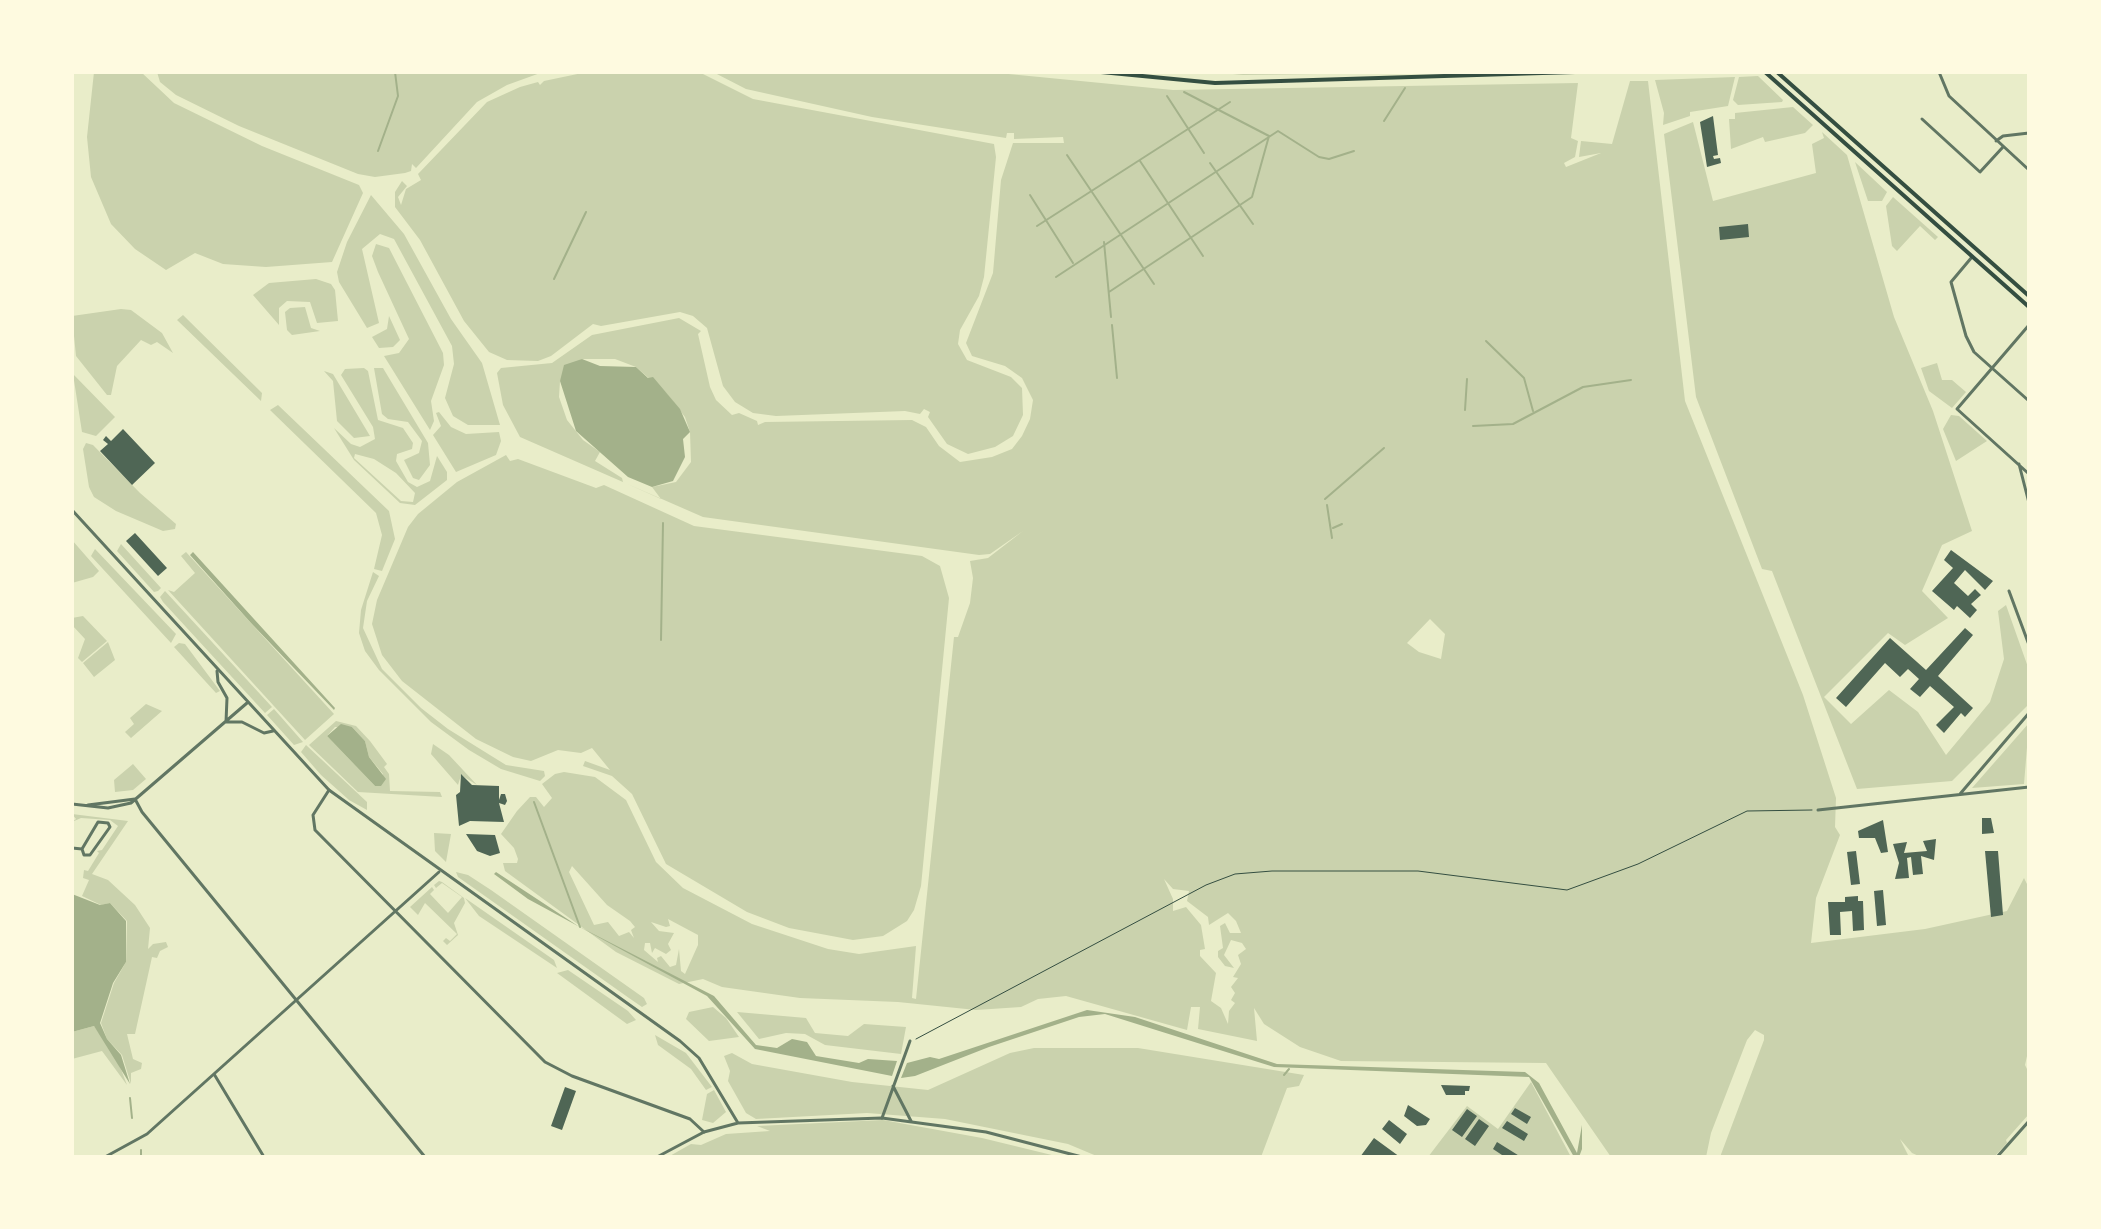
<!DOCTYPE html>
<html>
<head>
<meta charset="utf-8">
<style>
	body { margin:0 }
	#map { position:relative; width:2101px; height:1229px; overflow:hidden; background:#e9edc9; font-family:"Work Sans",sans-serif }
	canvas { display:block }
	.frame { position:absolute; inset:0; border:74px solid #fefae0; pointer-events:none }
</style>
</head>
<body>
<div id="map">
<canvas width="2101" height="1229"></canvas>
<div class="frame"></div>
</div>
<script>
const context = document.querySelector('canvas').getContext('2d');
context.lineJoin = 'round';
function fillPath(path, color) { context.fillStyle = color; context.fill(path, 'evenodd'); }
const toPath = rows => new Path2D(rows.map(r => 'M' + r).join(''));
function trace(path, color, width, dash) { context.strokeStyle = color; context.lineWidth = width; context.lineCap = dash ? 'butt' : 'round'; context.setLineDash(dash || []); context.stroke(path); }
fillPath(toPath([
	[94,72,141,72,174,103,262,146,359,185,363,193,332,262,266,267,223,264,195,253,166,270,135,249,111,224,91,177,87,137],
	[157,72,543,72,507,85,477,102,416,168,412,164,411,171,405,173,375,177,358,174,239,126,176,95,160,82],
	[587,72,699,72,753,99,994,144,996,157,984,277,979,296,960,330,958,344,967,360,1011,377,1022,388,1023,415,1013,436,995,447,968,454,947,444,928,417,930,412,924,409,920,414,905,411,776,416,753,413,735,402,723,386,707,328,693,316,680,312,601,326,593,324,551,356,538,361,507,360,489,352,464,321,420,240,395,207,395,192,402,181,407,186,398,197,401,205,406,189,421,180,418,174,487,102,520,87,538,82,540,85,544,81],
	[713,72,988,72,1173,90,1578,83,1571,138,1578,141,1575,157,1564,163,1566,167,1601,153,1579,157,1581,141,1612,144,1630,81,1648,81,1685,401,1803,695,1836,798,1835,827,1840,835,1816,898,1811,943,1925,929,2007,911,2024,878,2029,888,2029,1047,2025,1065,2029,1073,2029,1114,2006,1140,2007,1143,1994,1157,1921,1157,1912,1153,1900,1139,1909,1157,1720,1157,1764,1040,1764,1035,1755,1030,1747,1040,1711,1133,1706,1157,1611,1157,1546,1063,1341,1061,1300,1047,1264,1024,1254,1008,1257,1041,1198,1029,1200,1007,1191,1007,1187,1030,1066,996,1038,999,1021,1007,976,1010,898,1002,800,998,722,987,703,979,679,984,616,952,505,871,503,863,517,863,518,859,514,848,501,834,517,811,530,797,536,797,544,807,552,798,542,784,555,774,564,772,595,777,626,800,656,862,683,888,752,924,828,949,859,954,916,946,912,998,916,999,954,637,958,637,970,603,973,578,970,561,988,558,1023,531,990,554,979,555,703,517,520,437,503,405,497,373,501,368,552,363,592,335,679,318,701,331,698,334,710,387,716,400,732,415,739,413,757,421,758,425,765,422,912,420,926,427,939,446,960,462,992,457,1012,449,1022,436,1030,419,1033,400,1022,378,1005,366,972,356,966,343,993,273,1001,180,1013,143,1064,143,1063,137,1014,139,1014,133,1007,133,1006,138,872,117,746,89],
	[582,359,615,359,636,367,667,394,685,417,690,432,691,462,676,482,652,487,661,499,623,482,622,478,595,461,600,452,583,440,567,420,559,397,560,381,566,370],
	[1430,619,1445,634,1441,659,1419,652,1407,643],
	[572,866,607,905,630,921,635,927,631,930,634,938,629,932,619,936,608,922,594,925,569,872],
	[1164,879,1173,889,1189,891,1187,901,1208,917,1209,925,1228,913,1236,921,1241,933,1230,933,1225,923,1220,926,1223,948,1218,951,1218,957,1225,966,1234,968,1224,955,1231,940,1242,943,1246,949,1238,955,1241,964,1233,977,1238,978,1231,987,1235,993,1231,1000,1235,1003,1229,1011,1228,1024,1221,1008,1211,1001,1216,973,1200,956,1200,950,1205,949,1201,925,1186,907,1173,911,1173,899],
	[668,919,698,935,698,945,685,974,681,971,679,949,676,965,670,967,661,956,657,958,658,962,644,950,645,943,650,943,652,953,655,948,666,954,671,950,668,944,674,933,659,931,651,922,666,927,670,926],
	[1212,72,1469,72,1243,75],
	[1758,76,1783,100,1782,102,1738,105,1733,100,1739,77],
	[1735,77,1728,106,1690,112,1690,116,1663,125,1664,113,1655,80],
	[1793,107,1813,125,1805,133,1765,142,1763,137,1731,149,1729,119,1735,119,1735,113],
	[1693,122,1713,201,1816,173,1812,144,1824,138,1822,132,1847,155,1894,317,1933,411,1972,531,1942,545,1922,591,1948,618,1905,645,1888,633,1824,697,1851,724,1889,690,1918,712,1946,755,1990,702,2004,659,1998,611,2006,605,2029,670,2029,704,1952,781,1857,789,1772,571,1762,569,1696,397,1664,134],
	[1855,162,1887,192,1882,201,1868,201],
	[371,195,404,234,451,319,482,363,500,425,468,425,453,416,445,398,454,364,452,346,394,239,380,234,362,249,379,323,367,328,339,282,337,272,347,242],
	[1893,197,1938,237,1935,240,1920,226,1897,251,1892,246,1886,206],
	[376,244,389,248,443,353,444,365,431,401,434,421,430,430,384,356,399,353,409,339,378,272,372,256],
	[316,279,331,284,335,290,338,321,317,323,310,302,287,301,279,308,279,325,253,295,269,283],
	[305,307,311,328,320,331,292,335,287,330,285,312,290,308],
	[121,309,131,310,162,333,173,353,157,342,151,345,141,340,117,366,111,395,107,395,76,356,72,316],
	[183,315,262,393,261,401,177,320],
	[389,316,400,340,393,347,379,348,372,337,387,329],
	[1937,363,1942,380,1952,380,1966,392,1952,408,1929,391,1921,368],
	[364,368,368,371,378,420,403,428,413,443,412,449,397,454,396,461,408,482,417,487,430,481,437,456,447,472,447,480,415,505,400,503,354,460,334,428,351,444,360,447,375,439,373,427,341,375,345,369],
	[355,454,374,459,396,473,415,493,413,502,401,501,354,458],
	[374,368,383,368,428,443,430,465,419,480,413,478,404,460,419,453,422,441,408,422,388,419,382,414],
	[324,371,333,374,370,436,354,438,337,421,333,381],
	[73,374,115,417,96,436,82,432],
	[278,405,389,511,395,539,382,571,374,569,382,535,376,513,270,410],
	[439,412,451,427,466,434,499,432,501,441,496,455,456,472,433,435,441,426,436,413],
	[1951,415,1959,416,1987,441,1956,461,1943,429],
	[86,443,93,445,140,493,176,524,175,529,163,531,116,511,94,497,89,487,83,449],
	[506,455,510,461,518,459,596,488,604,485,694,526,922,556,940,566,949,598,921,886,914,910,907,921,883,936,853,940,789,928,747,912,666,864,632,794,612,776,583,766,585,761,610,770,592,748,581,753,558,750,531,761,513,757,476,739,402,681,382,655,372,624,377,600,408,527,418,514,457,482],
	[72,540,99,571,93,577,72,583],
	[121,544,161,588,158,591,154,592,117,551],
	[95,549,176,634,171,643,91,556],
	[186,552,334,714,305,740,168,590,174,592,195,573,181,556],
	[373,572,379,576,367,601,363,628,382,669,421,708,448,729,506,765,544,771,545,776,540,781,501,769,469,750,431,722,379,670,365,651,359,633,361,610],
	[165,591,272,707,265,713,163,602,160,597],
	[83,616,107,641,82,662,78,658,85,639,72,625,72,618],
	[108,642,115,660,94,677,83,663],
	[179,643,185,644,220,691,216,693,174,647],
	[146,704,162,711,131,738,125,732,134,724,130,718],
	[274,709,303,742,294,745,267,715],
	[336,721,356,726,370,741,387,764,384,767,389,774,390,791,440,792,442,797,358,792,309,745],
	[335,727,352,727,365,741,369,757,383,774,375,786,327,736],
	[2029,723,2024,784,1972,788],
	[433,744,449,755,477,785,461,775,458,785,431,754],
	[306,745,367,802,367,810,349,800,321,775,301,752],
	[133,764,146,779,133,790,115,792,114,780],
	[72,814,128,821,92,874,108,880,135,905,150,928,148,949,153,944,166,942,168,947,160,951,157,958,152,957,135,1034,127,1034,133,1059,142,1063,141,1069,131,1073,131,1084,122,1055,107,1039,101,1023,114,983,126,962,127,921,110,903,101,905,82,896,89,880,83,878,84,870,88,871,99,853,97,851,102,850,118,826,110,820,81,818,72,822,76,819],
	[434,833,451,834,446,862,435,851],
	[456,872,468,875,491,890,644,998,647,1004,642,1007,629,998,458,877],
	[439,881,442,882,464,898,465,903,454,923,458,935,447,945,443,941,446,938,450,941,457,934,425,903,418,915,410,907,432,887,434,890,430,894,448,913,462,897,442,883,436,888,434,885],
	[465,898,554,960,557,968,479,916],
	[568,970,628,1011,636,1020,627,1024,557,973],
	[713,1007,726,1018,739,1037,709,1041,686,1019,689,1012],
	[737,1012,806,1018,815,1033,848,1036,864,1024,906,1027,901,1054,825,1045,805,1034,786,1033,759,1039],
	[94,1026,116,1056,127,1085,102,1051,72,1059,72,1032],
	[655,1035,686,1053,712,1087,706,1090,691,1069,658,1045],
	[1034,1048,1138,1048,1304,1075,1299,1086,1287,1088,1261,1157,1099,1157,1068,1144,945,1119,867,1113,756,1119,746,1113,728,1081,730,1071,724,1056,732,1053,752,1064,852,1082,928,1090,1010,1053],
	[1531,1082,1571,1157,1428,1157,1467,1106,1498,1129],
	[714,1090,726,1112,713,1123,702,1120,707,1094],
	[883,1120,982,1138,1060,1157,668,1157,691,1144,701,1145,726,1134,770,1131,757,1126]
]), '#cad2ad');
fillPath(toPath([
	[582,359,600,366,636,367,648,378,653,377,680,409,690,432,683,439,685,457,673,481,652,487,628,477,576,431,560,381,564,365],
	[193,552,335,708,334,710,251,623,190,555],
	[341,724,352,727,365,741,369,757,386,779,381,786,375,786,327,736],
	[496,872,578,926,714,996,756,1045,777,1048,792,1039,807,1042,816,1056,859,1063,868,1059,897,1061,892,1076,755,1049,707,996,528,899,494,874],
	[72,894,100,905,110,903,126,921,126,962,113,983,100,1023,107,1039,121,1055,130,1084,94,1026,72,1032],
	[1087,1010,1135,1017,1277,1064,1525,1072,1539,1083,1577,1153,1582,1125,1582,1149,1579,1157,1574,1157,1529,1077,1274,1067,1105,1014,1079,1017,989,1047,915,1076,901,1078,907,1063,930,1057,939,1059]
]), '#a3b18a');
trace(toPath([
	[1167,96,1204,153],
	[1384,121,1405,88],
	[378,151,398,96,395,72],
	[1067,155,1154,284],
	[1140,161,1203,256],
	[1210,163,1253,224],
	[1030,195,1073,263],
	[1037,226,1230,102],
	[1104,242,1111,317],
	[1056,277,1278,131,1319,157,1329,159,1354,151],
	[554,279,586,212],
	[1109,292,1252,197,1269,136,1184,92],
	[1112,325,1117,378],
	[1486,341,1524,378,1533,411],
	[1465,410,1467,379],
	[1473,426,1513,424,1583,387,1631,380],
	[1325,499,1384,448],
	[1327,505,1332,538],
	[1333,528,1342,524],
	[661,640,663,523],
	[534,802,580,927],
	[1284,1075,1289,1069],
	[130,1098,132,1118],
	[141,1150,141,1157]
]), '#a3b18a', 2);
fillPath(toPath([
	[1713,116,1718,155,1713,156,1714,159,1720,158,1721,163,1707,167,1700,122],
	[1748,224,1749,237,1720,240,1719,227],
	[123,429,155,463,132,485,100,451,108,444,103,440,106,436,111,441],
	[135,533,167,568,158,576,126,541],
	[1951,550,1993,581,1985,590,1965,570,1954,583,1968,596,1975,589,1981,595,1971,604,1977,610,1970,618,1957,606,1954,610,1932,591,1953,568,1944,560],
	[1965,628,1973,635,1938,676,1973,708,1965,717,1961,713,1944,733,1936,725,1954,707,1930,686,1920,697,1910,689,1919,679,1908,669,1900,677,1885,663,1846,707,1836,698,1890,638,1926,670],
	[461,774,472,785,499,786,499,800,501,794,505,794,507,801,505,805,499,803,504,822,470,821,459,826,456,795,460,792],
	[1982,818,1991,818,1994,833,1982,834],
	[1883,820,1888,852,1881,853,1875,838,1859,838,1858,831],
	[466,834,495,835,500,853,490,856,477,851],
	[1936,839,1934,860,1921,856,1923,874,1913,875,1911,857,1907,858,1909,878,1895,879,1899,863,1893,844,1907,842,1904,853,1927,851,1923,841],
	[1856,851,1860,884,1851,885,1847,852],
	[1985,851,1998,851,2003,915,1991,917],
	[1883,890,1886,925,1877,926,1874,891],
	[1858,896,1858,901,1863,901,1864,930,1853,931,1852,911,1840,912,1841,935,1830,935,1828,902,1845,902,1845,897],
	[1441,1085,1470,1086,1469,1091,1465,1091,1465,1095,1446,1095],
	[565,1087,576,1091,562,1130,551,1126],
	[1408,1105,1430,1119,1426,1125,1417,1126,1404,1116],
	[1515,1108,1531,1117,1527,1124,1511,1114],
	[1467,1109,1477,1116,1462,1137,1452,1130],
	[1479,1119,1489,1126,1475,1146,1465,1139],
	[1389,1120,1407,1134,1400,1144,1382,1129],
	[1507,1121,1528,1134,1524,1141,1502,1128],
	[1374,1138,1400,1157,1360,1157],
	[1497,1142,1521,1157,1505,1157,1493,1149]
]), '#4f6655');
trace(toPath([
	[916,1039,1206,885,1235,874,1272,871,1418,871,1567,890,1638,864,1747,811,1812,810]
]), '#344e41', 1);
trace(toPath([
	[1939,72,1949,96,2029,170],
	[1922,119,1980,172,2003,147],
	[1996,141,2003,136,2029,133],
	[1972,257,1951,282,1966,336,1974,352,2029,401],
	[2029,325,1957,409,2029,474],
	[2019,464,2029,503],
	[2009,591,2029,645],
	[217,671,218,682,227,698,226,722],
	[226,722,242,722,264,733,273,731],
	[329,790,313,815,315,830,545,1062,572,1076,690,1119,704,1132],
	[1960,794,2029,713],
	[135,799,142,812,425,1157],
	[72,804,108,808,131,803,247,703],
	[88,805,135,799],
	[1818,810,2029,787],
	[72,848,82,849,84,855,90,855,110,827,108,823,98,822,82,849],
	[214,1074,264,1157],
	[893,1086,911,1121],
	[882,1118,910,1041],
	[105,1157,147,1134,439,872],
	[1997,1157,2029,1121]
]), '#617663', 3);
trace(toPath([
	[72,510,329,790,680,1041,699,1058,738,1123],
	[657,1157,704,1132,738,1123,882,1118,986,1132,1082,1157]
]), '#617663', 3);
trace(toPath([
	[1101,72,1215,83,1575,72],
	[1765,72,2029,307],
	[1777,72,2029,296]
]), '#344e41', 4);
</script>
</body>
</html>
